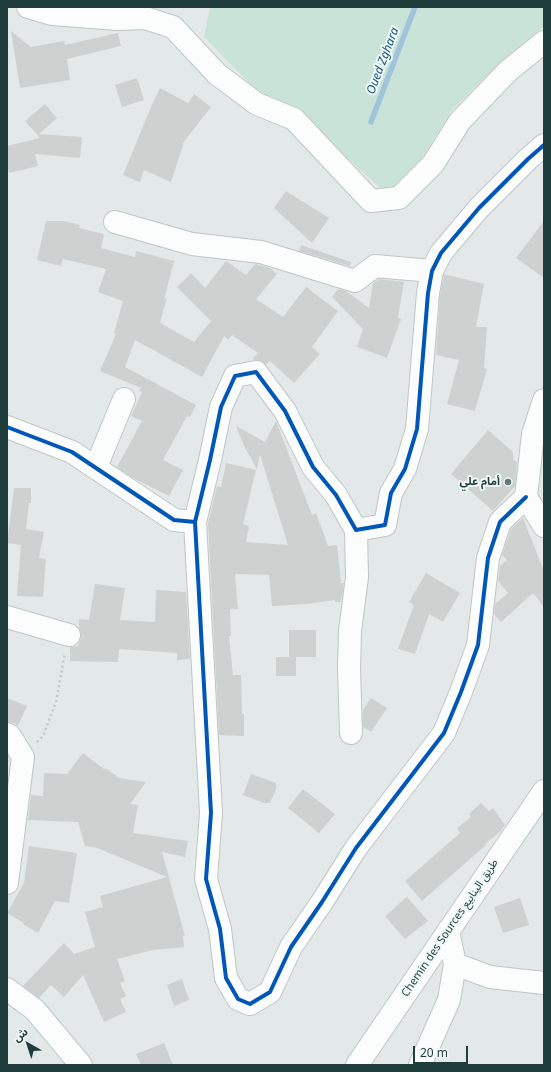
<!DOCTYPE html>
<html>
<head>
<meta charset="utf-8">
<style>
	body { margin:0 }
	#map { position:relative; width:551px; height:1072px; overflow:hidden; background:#e2e9e8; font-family:"Noto Sans","Noto Sans Arabic",sans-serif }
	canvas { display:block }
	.frame { position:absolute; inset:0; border:8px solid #1f3d3b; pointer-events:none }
	.north { position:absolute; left:8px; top:1024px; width:40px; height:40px; -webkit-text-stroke:3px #f0f8f6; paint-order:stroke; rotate:321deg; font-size:11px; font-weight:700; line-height:16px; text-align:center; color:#1f3d3b }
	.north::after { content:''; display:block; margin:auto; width:14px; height:18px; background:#1f3d3b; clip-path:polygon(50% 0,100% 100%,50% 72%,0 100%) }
	.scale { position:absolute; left:413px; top:1046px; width:55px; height:18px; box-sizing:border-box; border:2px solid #1f3d3b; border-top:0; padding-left:5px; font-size:12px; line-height:14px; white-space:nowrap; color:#1f3d3b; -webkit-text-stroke:3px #f0f8f6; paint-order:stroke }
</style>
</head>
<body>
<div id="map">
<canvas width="551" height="1072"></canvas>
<div class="frame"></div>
<div class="north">ش</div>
<div class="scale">20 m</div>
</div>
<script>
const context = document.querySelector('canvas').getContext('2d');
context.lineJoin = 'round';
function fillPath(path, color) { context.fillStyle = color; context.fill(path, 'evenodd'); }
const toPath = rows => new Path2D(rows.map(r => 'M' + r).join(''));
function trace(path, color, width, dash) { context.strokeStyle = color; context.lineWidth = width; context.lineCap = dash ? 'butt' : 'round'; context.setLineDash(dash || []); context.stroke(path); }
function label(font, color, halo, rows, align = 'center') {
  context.font = font + ' "Noto Sans","Noto Sans Arabic",sans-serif'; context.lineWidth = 4; context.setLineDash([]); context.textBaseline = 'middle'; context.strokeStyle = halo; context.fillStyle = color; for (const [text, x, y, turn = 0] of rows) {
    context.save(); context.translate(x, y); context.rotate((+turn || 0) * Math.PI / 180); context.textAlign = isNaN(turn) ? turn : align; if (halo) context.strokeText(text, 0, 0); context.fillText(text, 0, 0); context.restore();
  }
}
fillPath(toPath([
	[210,7,544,7,544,26,489,73,452,110,405,185,382,190,313,126,262,96,204,37]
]), '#cae3d8');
trace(toPath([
	[371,122,415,7]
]), '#a0c5da', 5.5);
fillPath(toPath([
	[11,31,31,47,64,41,65,45,118,33,121,46,67,59,70,80,20,88],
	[137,78,144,100,122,107,115,85],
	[160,88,188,103,194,94,211,107,182,144,183,145,171,182,144,170,140,182,123,175,151,107],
	[45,104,57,118,39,134,82,137,80,158,35,154,38,166,9,173,7,163,7,146,40,138,25,121],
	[286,191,329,218,312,243,274,208],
	[46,221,64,221,80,225,79,228,104,234,101,248,135,257,136,251,174,261,164,300,167,297,160,323,194,342,211,321,177,287,191,273,205,288,226,261,246,275,255,264,270,268,277,274,256,299,283,317,306,287,338,311,312,347,320,354,294,383,270,361,266,365,261,361,254,360,253,358,258,353,232,335,228,340,224,336,202,377,135,340,125,367,196,405,190,417,187,416,163,460,183,470,169,496,133,478,117,467,142,421,131,416,142,392,139,390,141,388,100,371,116,334,114,333,123,301,98,292,106,269,63,259,61,266,37,260],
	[544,221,544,278,516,258],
	[301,245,351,262,350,266,299,251],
	[444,274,484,284,476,327,487,327,484,368,487,369,475,411,447,404,459,360,436,355,440,295],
	[379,279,404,282,398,318,401,319,387,358,357,347,363,329,332,297,338,289,346,291,369,308,373,283],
	[276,421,312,515,316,513,328,546,337,545,341,583,344,583,341,602,335,602,335,600,307,604,272,606,269,575,235,574,238,609,230,609,231,636,229,636,233,675,241,675,242,714,244,714,244,736,219,735,208,523,217,486,221,487,226,463,256,470,243,524,249,526,246,542,288,545,260,455,257,469,244,446,236,426,265,442],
	[488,430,513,452,513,460,517,462,515,486,493,511,451,474],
	[14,488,31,488,31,503,29,503,26,529,44,532,39,558,46,559,43,597,17,596,21,545,7,543],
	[523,518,544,571,544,607,533,593,501,622,494,614,495,604,508,593,498,581,500,566,507,560,502,555,511,529],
	[426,573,460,593,443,622,429,614,415,654,398,649,414,605,409,602],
	[95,584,125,588,120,620,155,622,156,590,186,592,190,659,177,660,177,653,119,649,118,662,70,661,70,647,78,646,79,643,81,638,81,632,79,628,79,619,89,620],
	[289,630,316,630,316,657,296,657,296,676,276,676,276,657,289,657],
	[7,698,27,706,18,726,14,723,7,722],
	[371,698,387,708,371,732,363,727,363,710],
	[83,753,104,769,107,769,119,778,146,782,130,804,138,805,133,833,188,841,185,857,162,852,185,936,183,936,184,947,153,950,117,959,125,981,120,983,126,996,120,999,126,1012,104,1022,83,975,64,997,51,985,39,998,23,986,64,943,74,954,95,947,85,912,103,907,100,896,167,877,97,848,85,846,78,822,28,820,31,795,43,796,44,773,67,774],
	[251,774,276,783,276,789,270,803,264,803,243,795],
	[303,789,335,814,319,833,288,808],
	[481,803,489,811,493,808,505,825,501,831,485,844,486,845,422,901,405,881,460,833,457,828,471,817,469,814],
	[29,846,77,853,69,903,55,901,38,933,23,924,24,923,7,913,24,883],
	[407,897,428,921,405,939,385,916],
	[520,898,529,925,503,933,494,907],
	[182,979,189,1000,174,1006,167,985],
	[164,1043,173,1065,141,1065,136,1054]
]), '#cdd2d1');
const minor = toPath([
	[28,7,52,14,117,19,145,18,173,27,217,74,257,104,294,119,371,201,399,198,433,164,460,121,508,71,544,42],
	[115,222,192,244,261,252,355,281,375,266,432,271],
	[544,400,533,434,526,497,544,526],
	[7,427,72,452,174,520,195,522,210,460,221,407,235,376,256,372,285,411,313,467,336,495,356,530,385,525,391,493,405,469,417,429,428,293,432,271,441,253,479,208,528,159,544,145],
	[96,467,124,399],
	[195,522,211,813,206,879,220,929,226,978,238,999,250,1004,270,992,291,947,322,902,356,848,444,733,461,692,478,645,488,558,500,522,526,497],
	[7,617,69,635],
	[351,733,349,668,350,631,357,577,356,530],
	[7,734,10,736,23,757,7,883],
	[455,964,490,977,544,983],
	[7,989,35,1010,81,1065],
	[357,1065,544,791],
	[420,1065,449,1000,455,964,448,931]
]);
trace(minor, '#bfc6c5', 24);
trace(toPath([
	[37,742,43,736,56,702,65,653]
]), '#bfc9c8', 2.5, [2, 3]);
trace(minor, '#fbfcfc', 22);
trace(toPath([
	[7,427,72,452,174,520,195,522,210,460,221,407,235,376,256,372,285,411,313,467,336,495,356,530,385,525,391,493,405,469,417,429,428,293,432,271,441,253,479,208,528,159,544,145],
	[195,522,211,813,206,879,220,929,226,978,238,999,250,1004,270,992,291,947,322,902,356,848,444,733,461,692,478,645,488,558,500,522,526,497]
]), '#0057b8', 4);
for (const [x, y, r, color] of [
	[508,482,4,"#637978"]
]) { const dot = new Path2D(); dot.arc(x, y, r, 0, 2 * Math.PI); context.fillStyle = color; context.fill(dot); trace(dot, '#f0f8f6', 1.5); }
label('bold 11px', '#1f3d3b', '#f0f8f6', [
	["أمام علي",500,482]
], 'right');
label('11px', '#1f3d3b', '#f0f8f6', [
	["Chemin des Sources طريق الينابيع",450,928,-56]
]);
label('italic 12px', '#16547c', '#f0f8f6', [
	["Oued Zghara",383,61,-69]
]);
</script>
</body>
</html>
